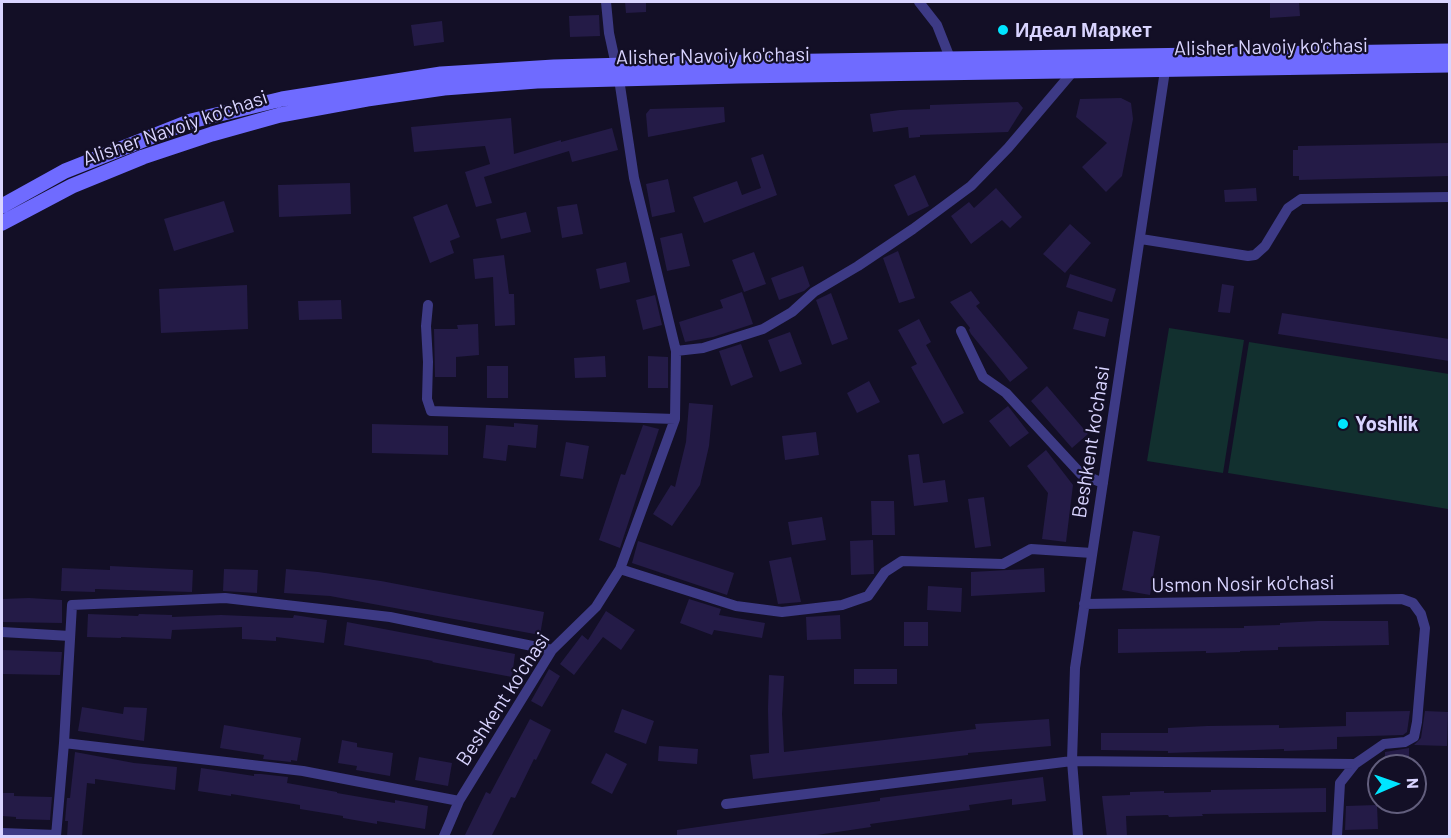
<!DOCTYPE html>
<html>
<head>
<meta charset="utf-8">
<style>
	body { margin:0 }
	#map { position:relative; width:1451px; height:838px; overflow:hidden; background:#130f26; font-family:Barlow,sans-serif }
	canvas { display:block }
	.frame { position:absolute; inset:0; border:3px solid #d9d4ff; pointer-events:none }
	.north { position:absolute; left:1367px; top:754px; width:60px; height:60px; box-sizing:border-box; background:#130f26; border:2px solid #625e7d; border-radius:50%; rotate:88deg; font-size:16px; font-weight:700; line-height:24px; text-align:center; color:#d9d4ff }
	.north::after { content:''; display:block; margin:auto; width:21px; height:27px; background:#00e5ff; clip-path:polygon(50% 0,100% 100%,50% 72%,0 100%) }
</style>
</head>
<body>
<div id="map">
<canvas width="1451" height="838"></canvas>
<div class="frame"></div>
<div class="north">N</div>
</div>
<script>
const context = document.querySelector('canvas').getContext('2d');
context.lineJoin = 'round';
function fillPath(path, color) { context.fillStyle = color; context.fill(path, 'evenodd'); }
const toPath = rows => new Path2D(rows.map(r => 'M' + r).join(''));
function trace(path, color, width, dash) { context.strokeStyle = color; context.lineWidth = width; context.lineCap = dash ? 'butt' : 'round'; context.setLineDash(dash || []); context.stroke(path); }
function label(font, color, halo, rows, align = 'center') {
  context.font = font + ' Barlow,sans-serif'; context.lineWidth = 4.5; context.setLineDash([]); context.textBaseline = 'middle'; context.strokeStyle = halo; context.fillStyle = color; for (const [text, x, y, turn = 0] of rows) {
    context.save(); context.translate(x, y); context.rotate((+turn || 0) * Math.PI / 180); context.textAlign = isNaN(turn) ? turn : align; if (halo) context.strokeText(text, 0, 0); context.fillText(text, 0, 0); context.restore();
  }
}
fillPath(toPath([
	[1169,328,1244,340,1223,473,1147,461],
	[1249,342,1449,374,1448,509,1228,473]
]), '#12302f');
fillPath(toPath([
	[625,2,646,2,646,12,626,13],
	[1270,2,1299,2,1300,16,1270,18],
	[599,15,600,36,570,37,569,16],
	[442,21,444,42,414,46,411,25],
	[1121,98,1131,103,1133,119,1122,176,1106,192,1082,167,1107,143,1076,117,1080,99],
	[1018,102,1023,108,1008,132,920,135,920,137,909,138,908,127,873,132,870,114,900,110,930,109,930,105],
	[724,107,725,122,648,137,646,114,650,109],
	[511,118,514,154,561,140,561,142,612,128,618,150,572,162,569,151,484,177,492,203,476,207,465,172,490,164,485,146,414,152,411,127],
	[1449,143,1449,176,1299,180,1299,176,1293,176,1293,150,1298,150,1298,146],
	[763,154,777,195,704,223,693,197,737,181,742,195,761,188,751,158],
	[915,175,929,206,908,216,894,185],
	[668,179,675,212,652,217,646,184],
	[350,183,351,214,279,217,278,185],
	[996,188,1022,217,1010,228,1002,220,971,244,951,216,969,202,974,208],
	[1256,188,1257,201,1225,202,1224,190],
	[224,201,234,232,174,251,164,219],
	[447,204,460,237,450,241,454,253,430,263,413,217],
	[577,204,583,234,562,238,557,207],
	[526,212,531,232,501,239,496,219],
	[1070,224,1091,243,1065,273,1043,254],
	[682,233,690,266,667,271,660,238],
	[898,251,915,298,899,303,883,258],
	[754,252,766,284,744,292,732,260],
	[504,255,509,294,514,294,515,325,495,326,493,277,475,279,473,259],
	[626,262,630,282,600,289,596,269],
	[803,266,810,286,804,291,779,300,771,278],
	[1070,274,1116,289,1112,302,1066,287],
	[1222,284,1234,286,1230,313,1218,312],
	[247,285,248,329,161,333,159,289],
	[971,291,980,303,976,306,1028,368,1010,382,971,334,969,330,970,328,950,302],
	[742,292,753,324,713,337,685,342,679,322,723,308,720,300],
	[831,293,848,339,832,345,816,300],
	[655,295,662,325,643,330,636,300],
	[341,300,342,319,299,320,298,301],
	[1078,311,1109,319,1105,337,1073,329],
	[1282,313,1449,339,1449,361,1278,334],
	[919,319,931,342,926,345,964,413,943,424,911,367,917,364,898,330],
	[478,324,479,355,456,357,456,377,435,377,434,329,458,329,457,325],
	[790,332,802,364,780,372,768,340],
	[741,344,753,377,731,386,719,351],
	[605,356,606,377,575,378,574,358],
	[648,356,668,357,668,388,648,388],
	[487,366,508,366,508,398,487,398],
	[869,381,880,402,857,413,847,393],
	[1047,386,1088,434,1072,448,1031,401],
	[689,403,713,405,709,446,700,485,672,526,653,514,671,485,675,487,686,442],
	[1008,406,1029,433,1010,447,989,421],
	[514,423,538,425,536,448,508,445,506,461,483,458,486,425,514,427],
	[372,424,448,426,448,455,372,453],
	[643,425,659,429,620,548,599,540,621,474,625,475],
	[816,432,819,455,785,460,782,436],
	[566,442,589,446,583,479,560,476],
	[1046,450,1073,485,1066,542,1042,539,1048,493,1027,466],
	[919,454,923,483,945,480,948,502,914,506,908,455],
	[984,497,991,546,975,548,968,499],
	[871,501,894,501,895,535,872,535],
	[822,517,826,540,792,545,788,522],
	[1133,531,1160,536,1150,595,1122,590],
	[873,540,874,574,851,575,850,541],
	[638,541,734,573,727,595,632,563],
	[791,557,801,602,778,604,769,561],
	[110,566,193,570,192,592,95,589,95,592,61,591,62,568,110,570],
	[1044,568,1045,592,971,596,971,572],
	[224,569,258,570,257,593,223,591],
	[286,569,318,572,381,581,544,612,540,635,330,596,284,593],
	[928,586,962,588,961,612,927,610],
	[29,598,62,600,62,623,2,622,2,599],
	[689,599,721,609,719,615,765,623,762,638,714,630,712,635,680,623],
	[606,611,635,630,621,650,603,637,574,675,560,664,582,635,588,640],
	[88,614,138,616,139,614,172,615,172,617,221,615,293,618,294,615,327,620,324,643,276,637,276,641,242,639,242,627,172,630,171,639,121,637,121,638,87,637],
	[840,615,841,639,807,640,806,617],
	[1318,621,1388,621,1389,645,1278,647,1278,650,1240,651,1240,652,1206,653,1206,651,1118,653,1118,629,1244,628,1244,626,1280,625,1280,623],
	[347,622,515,654,512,677,432,662,433,661,344,645],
	[904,622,928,622,928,646,904,646],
	[2,650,62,652,60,675,2,674],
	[549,669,560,676,542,707,531,701],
	[854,669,897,669,897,684,854,684],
	[769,675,784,676,782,714,784,752,976,729,975,724,1049,719,1051,746,968,753,968,755,934,759,753,779,750,755,769,753,768,709],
	[82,707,123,714,124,707,147,708,144,741,78,731],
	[622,709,654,721,646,744,614,732],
	[1410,711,1407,732,1403,735,1337,737,1337,749,1284,751,1284,749,1168,753,1168,751,1101,750,1101,733,1168,733,1168,728,1207,726,1279,725,1279,728,1346,726,1346,712],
	[1425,711,1448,712,1447,746,1414,745,1421,738],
	[530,719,551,730,536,760,534,759,515,798,511,797,491,837,464,837,486,792,490,794],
	[224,725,301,738,297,761,291,760,291,762,263,759,264,755,220,748],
	[342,740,357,743,357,747,393,753,390,776,356,770,357,766,338,763],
	[659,746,698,749,697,764,658,761],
	[1409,748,1409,766,1385,766,1385,752],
	[75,752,134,763,177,767,175,790,95,779,95,784,87,783,82,837,67,837,68,821,65,821,67,798,70,798],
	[606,753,627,764,612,794,591,783],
	[419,757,452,763,448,786,415,780],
	[201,768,254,776,254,774,261,774,288,777,287,783,337,792,337,793,395,803,395,800,428,806,425,829,377,821,377,824,343,818,343,816,300,809,300,805,231,794,231,796,198,791],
	[1043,777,1046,801,1012,805,1012,799,969,805,970,810,870,824,871,827,803,837,677,837,677,830,880,801,880,798],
	[1326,788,1326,812,1202,814,1203,816,1169,817,1168,815,1126,816,1127,837,1107,837,1102,796,1130,795,1130,792,1164,791,1164,793,1211,792,1211,790],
	[2,793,14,793,14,796,52,797,50,820,16,819,16,817,2,816],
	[1377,805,1378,829,1345,830,1346,806]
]), '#241b47');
trace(toPath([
	[919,2,937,25,950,58,950,65],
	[1141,239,1248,256,1255,255,1265,246,1288,208,1301,199,1450,197],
	[428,305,426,326,428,362,427,399,431,411,675,419],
	[961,331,983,377,1006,393,1081,474,1103,483],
	[676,351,703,348,763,329,792,312,814,292,858,266,913,229,971,186,1008,148,1076,68],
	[620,569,736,606,782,612,842,605,868,596,885,572,902,561,1003,564,1031,549,1092,553],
	[1084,604,1402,599,1413,603,1421,614,1425,628,1417,722,1414,737,1405,742,1384,744,1355,764,1340,783,1337,836],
	[2,632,70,636],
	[64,743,303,771,459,801],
	[726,804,1072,761,1355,764],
	[2,833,56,835],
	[56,836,64,743,72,605,225,598,390,617,552,650],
	[444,836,459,801,552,650,596,607,620,569,675,419,676,351,634,178,619,79,609,33,606,2],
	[1078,836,1072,761,1075,668,1166,64]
]), '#3d3a85', 10);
trace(toPath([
	[2,206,65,171,191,121,282,99,441,74,554,67,698,63,1450,51],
	[2,223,72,186,143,157,212,134,280,115,367,99,444,88,537,81,738,76,1450,65]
]), '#6f6bff', 15);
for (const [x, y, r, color] of [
	[1003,30,6,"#00e5ff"],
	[1343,424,6,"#00e5ff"]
]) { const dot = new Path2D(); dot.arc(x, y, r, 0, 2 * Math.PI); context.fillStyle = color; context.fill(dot); trace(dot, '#130f26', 2); }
label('bold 20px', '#d9d4ff', '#130f26', [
	["Идеал Маркет",1015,30],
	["Yoshlik",1355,424]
], 'left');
label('20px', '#d9d4ff', '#130f26', [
	["Alisher Navoiy ko'chasi",1271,47,-1],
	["Alisher Navoiy ko'chasi",713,56,-1],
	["Alisher Navoiy ko'chasi",175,128,-19],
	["Beshkent ko'chasi",1091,442,-81],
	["Usmon Nosir ko'chasi",1243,584,-1],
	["Beshkent ko'chasi",503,699,-57]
]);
</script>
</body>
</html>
